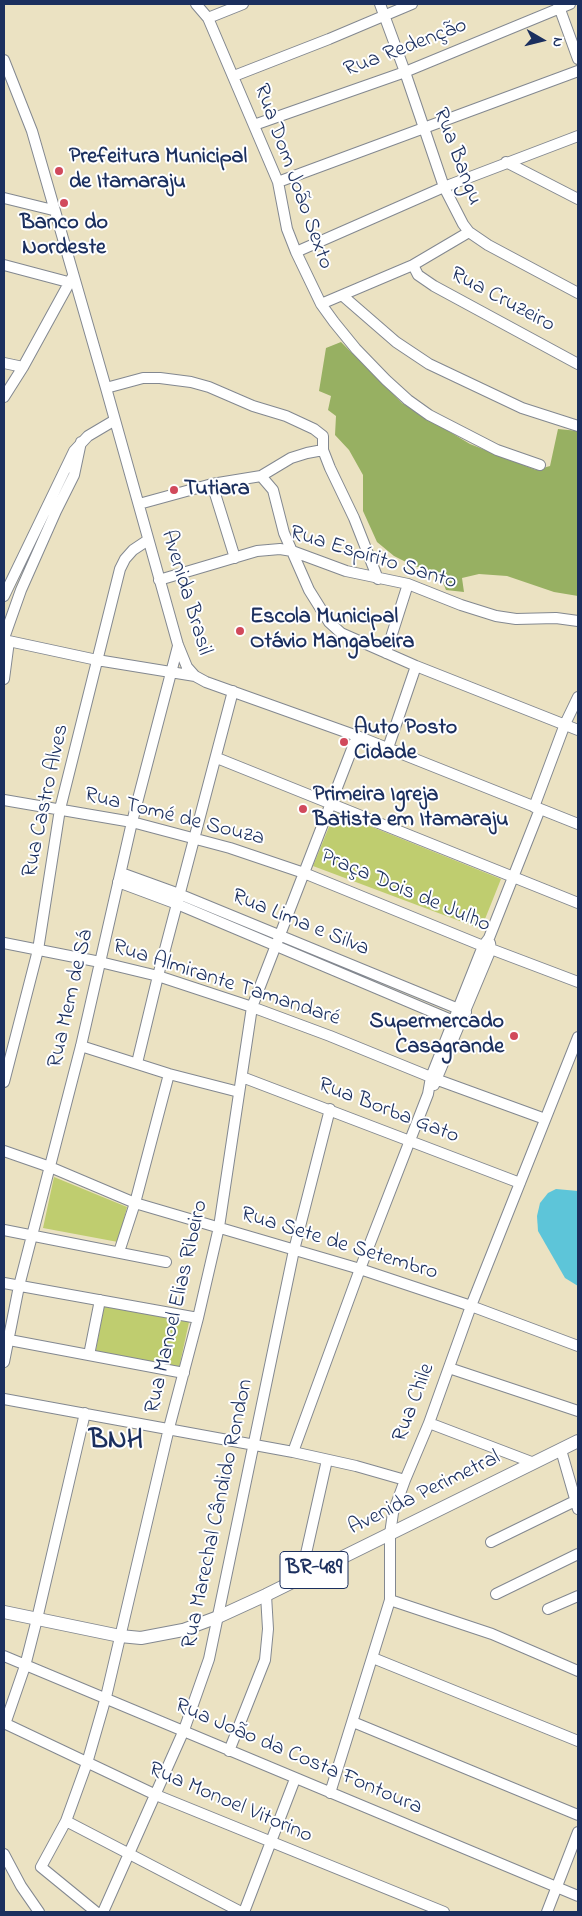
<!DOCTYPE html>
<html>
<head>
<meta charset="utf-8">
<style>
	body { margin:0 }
	#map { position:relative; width:582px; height:1916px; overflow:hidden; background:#ebe2c2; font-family:"Indie Flower",sans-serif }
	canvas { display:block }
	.frame { position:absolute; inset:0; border:5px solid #1b2f5e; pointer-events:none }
	.north { position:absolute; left:517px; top:15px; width:50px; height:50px; -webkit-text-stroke:4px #fff; paint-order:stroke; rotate:98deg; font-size:14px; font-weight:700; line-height:20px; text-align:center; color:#1b2f5e }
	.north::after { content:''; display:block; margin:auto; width:18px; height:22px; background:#1b2f5e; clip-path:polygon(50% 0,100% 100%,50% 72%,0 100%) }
</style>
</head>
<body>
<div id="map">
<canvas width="582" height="1916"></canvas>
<div class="frame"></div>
<div class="north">N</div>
</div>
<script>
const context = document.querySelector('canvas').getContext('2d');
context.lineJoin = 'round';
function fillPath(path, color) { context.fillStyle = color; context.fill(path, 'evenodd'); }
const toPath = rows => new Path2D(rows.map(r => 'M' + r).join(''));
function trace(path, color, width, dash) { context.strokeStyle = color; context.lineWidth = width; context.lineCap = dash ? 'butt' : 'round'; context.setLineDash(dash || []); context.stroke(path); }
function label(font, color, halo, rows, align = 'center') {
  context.font = font + ' "Indie Flower",sans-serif'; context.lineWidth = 4; context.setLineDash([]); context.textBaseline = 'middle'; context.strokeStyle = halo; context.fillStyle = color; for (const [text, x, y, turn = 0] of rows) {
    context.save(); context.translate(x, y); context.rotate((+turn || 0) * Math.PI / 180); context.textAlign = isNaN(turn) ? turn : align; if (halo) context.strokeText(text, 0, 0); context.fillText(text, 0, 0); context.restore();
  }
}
fillPath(toPath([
	[335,812,501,879,481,929,313,866],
	[54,1177,127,1207,118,1242,43,1228],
	[104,1306,189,1322,179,1368,95,1355]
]), '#bfcd6f');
fillPath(toPath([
	[341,342,402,403,470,444,536,470,550,466,558,429,578,431,578,596,554,592,507,576,479,574,462,578,464,592,446,590,439,573,414,566,394,556,377,542,363,511,363,475,349,450,335,435,336,416,328,410,331,396,319,391,326,348]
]), '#97b062');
fillPath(toPath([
	[556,1189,578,1191,578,1286,565,1278,538,1231,537,1216,540,1203,548,1193]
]), '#5dc5d9');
const minor = toPath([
	[196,4,208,18,278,182,287,229,296,252,321,304,334,322,356,349,386,380,408,400,429,415,497,450,540,465],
	[380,4,405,72,444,187,463,224,469,232,488,245,578,293],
	[558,4,578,59],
	[208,18,243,4],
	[4,60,32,131,106,388,178,645,187,667,195,676,206,682,357,736,578,824],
	[234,76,329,39,412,4],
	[254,125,405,72,570,4],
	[506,162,578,199],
	[278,182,578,71],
	[4,198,53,210],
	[296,252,444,187,578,136],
	[4,265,68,282],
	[413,265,418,275,434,286,578,364],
	[343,296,396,342,429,364,522,408,578,426],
	[321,304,413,265,469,232],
	[4,363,23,367],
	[106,388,143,378,160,378,191,382,209,387,253,406,286,416,314,429,323,436,323,450,330,468,354,518,378,579],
	[4,397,23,367,73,276],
	[261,476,273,490,284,533,309,590,329,622,341,633,416,666,578,730],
	[212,484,235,558],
	[139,504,212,484,261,476,291,458,307,453,323,450],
	[159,580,257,551,280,549,292,551,346,571,408,584,461,605,496,616,516,619,556,618,578,621],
	[4,596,74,451,88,436,115,420],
	[4,638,21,590,56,511,74,475,81,442],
	[4,640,97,660,195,676],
	[386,653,408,584],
	[4,679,9,641],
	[388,748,416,666],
	[217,758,578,903],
	[4,800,132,822,230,848,304,873,483,946,578,982],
	[534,807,565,724,578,697],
	[121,873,179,894,466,1012],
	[118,882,177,904,461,1024],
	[4,943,100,962,158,976,252,1007,330,1036,438,1080,545,1119],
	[81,1046,169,1074,239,1092],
	[137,1063,158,976,233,691],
	[242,1077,520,1183],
	[4,1082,38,950,60,809,120,569,125,559,133,550,148,540],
	[434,1085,491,949,490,943],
	[4,1151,50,1167,135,1203,360,1269,471,1306,578,1346],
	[4,1230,166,1262],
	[119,1252,135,1203,169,1074],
	[4,1283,198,1318],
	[4,1339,184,1373],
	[89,1355,100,1300],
	[4,1362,19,1286,81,1046,132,822,178,646],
	[449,1368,578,1411],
	[4,1399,293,1452,356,1466,405,1480],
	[429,1423,534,1463],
	[561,1450,578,1509],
	[293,1452,360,1269,428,1094,431,1077,483,946,489,938,540,809],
	[491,1542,575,1501],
	[301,1576,327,1460],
	[496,1594,578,1554],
	[390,1600,492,1634,578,1671],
	[548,1609,578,1596],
	[4,1656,578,1896],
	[373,1658,578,1741],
	[353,1722,578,1815],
	[4,1723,156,1795,444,1912],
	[5,1724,25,1666,37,1619,85,1413],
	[229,1751,265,1660,268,1629,266,1595],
	[330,1793,390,1600,390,1534,393,1513,405,1480,429,1423,471,1306,578,1037],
	[66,1821,241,1912],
	[4,1854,21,1886,39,1912],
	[96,1912,41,1867,66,1821,87,1763,106,1697,169,1428,198,1318,219,1227,252,1007,357,736],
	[103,1912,184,1730,209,1659,294,1250,330,1109],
	[244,1912,295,1779],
	[547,1912,578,1832]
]);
const major = toPath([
	[4,1612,120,1636,141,1638,183,1630,218,1617,266,1595,578,1441]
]);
trace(minor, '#838890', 12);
trace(major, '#838890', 14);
trace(minor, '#fff', 10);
trace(major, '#fff', 12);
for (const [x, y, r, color] of [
	[59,171,5,"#d1495b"],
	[64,203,5,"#d1495b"],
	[174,490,5,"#d1495b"],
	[240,631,5,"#d1495b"],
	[344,742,5,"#d1495b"],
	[303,809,5,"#d1495b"],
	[514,1036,5,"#d1495b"]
]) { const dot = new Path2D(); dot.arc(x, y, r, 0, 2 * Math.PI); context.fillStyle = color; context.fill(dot); trace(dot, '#fff', 2); }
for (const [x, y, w] of [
	[314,1570,68]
]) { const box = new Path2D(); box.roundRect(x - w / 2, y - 18.5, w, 37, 4); context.fillStyle = '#fff'; context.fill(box); trace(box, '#1b2f5e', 1); }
label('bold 21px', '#1b2f5e', null, [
	["BR-489",314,1570]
]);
label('22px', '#1b2f5e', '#fff', [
	["Rua Redenção",406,49,-21],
	["Rua Bangu",456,157,69],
	["Rua Dom João Sexto",292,177,70],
	["Rua Cruzeiro",502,301,28],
	["Rua Espírito Santo",373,559,17],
	["Avenida Brasil",185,593,73],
	["Rua Castro Alves",47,801,-78],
	["Rua Tomé de Souza",174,818,14],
	["Praça Dois de Julho",405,892,23],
	["Rua Lima e Silva",300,924,22],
	["Rua Almirante Tamandaré",226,984,18],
	["Rua Mem de Sá",72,999,-77],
	["Rua Borba Gato",388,1112,21],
	["Rua Sete de Setembro",339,1245,17],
	["Rua Manoel Elias Ribeiro",178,1307,-77],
	["Rua Chile",415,1403,-69],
	["Avenida Perimetral",425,1494,-26],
	["Rua Marechal Cândido Rondon",219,1514,-78],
	["Rua João da Costa Fontoura",298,1758,23],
	["Rua Monoel Vitorino",230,1804,23]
]);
label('bold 22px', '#1b2f5e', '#fff', [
	["Prefeitura Municipal",69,158],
	["de Itamaraju",69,183],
	["Banco do",64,224,"center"],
	["Nordeste",64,249,"center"],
	["Tutiara",184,490],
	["Escola Municipal",250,618],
	["Otávio Mangabeira",250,643],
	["Auto Posto",354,729],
	["Cidade",354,754],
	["Primeira Igreja",313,796],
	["Batista em Itamaraju",313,821],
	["Supermercado",504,1023,"right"],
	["Casagrande",504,1048,"right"]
], 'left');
label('bold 28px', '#1b2f5e', '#fff', [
	["BNH",116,1442]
]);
</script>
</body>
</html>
